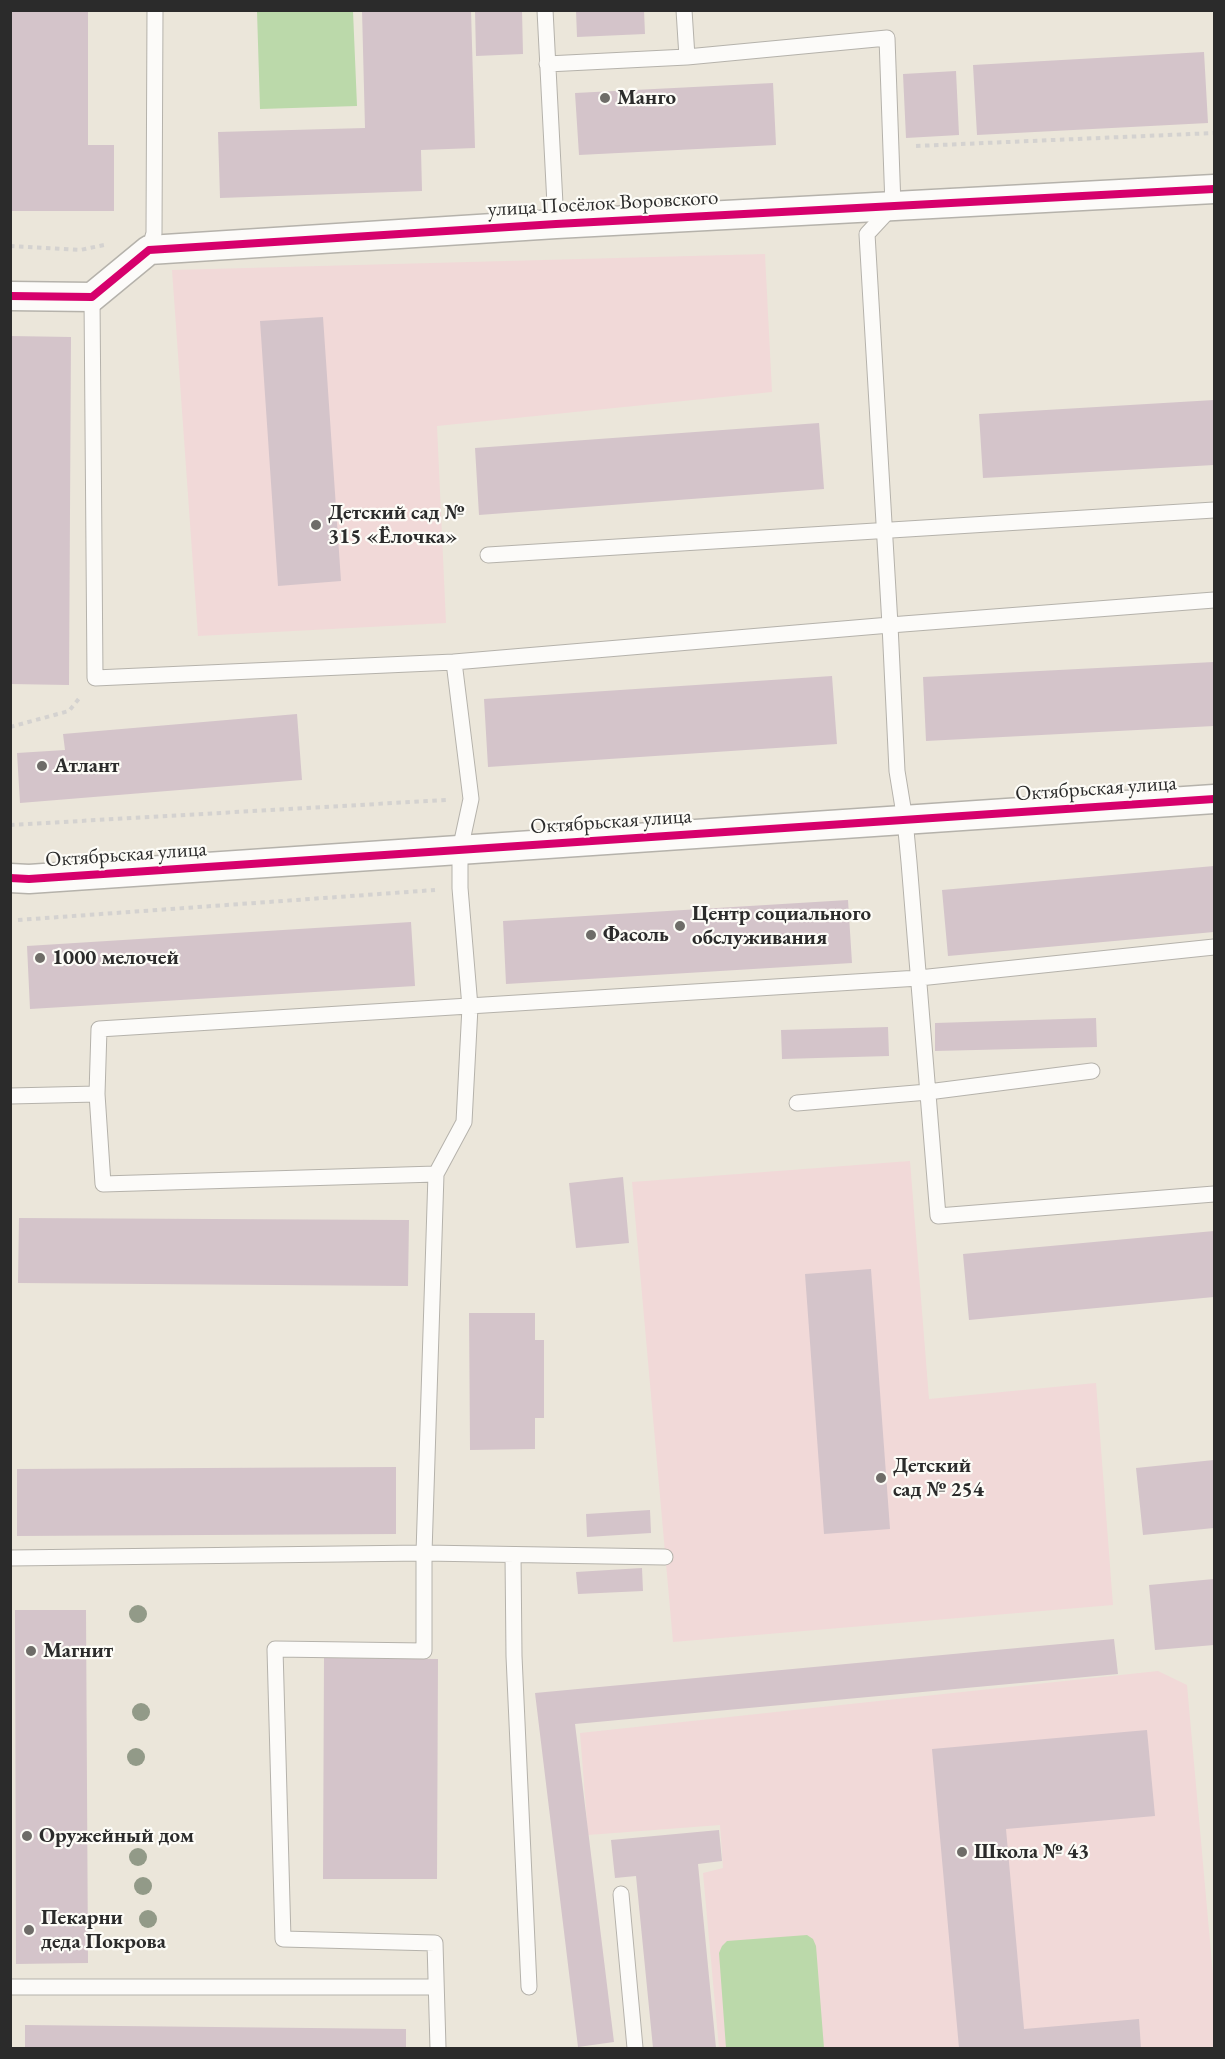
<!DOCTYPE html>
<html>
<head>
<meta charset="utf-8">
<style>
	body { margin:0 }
	#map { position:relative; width:1225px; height:2059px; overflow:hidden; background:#ebe6da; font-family:"EB Garamond",serif }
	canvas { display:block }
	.frame { position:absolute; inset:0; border:12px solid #2b2b2b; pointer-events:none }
</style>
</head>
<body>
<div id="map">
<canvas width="1225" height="2059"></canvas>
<div class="frame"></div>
</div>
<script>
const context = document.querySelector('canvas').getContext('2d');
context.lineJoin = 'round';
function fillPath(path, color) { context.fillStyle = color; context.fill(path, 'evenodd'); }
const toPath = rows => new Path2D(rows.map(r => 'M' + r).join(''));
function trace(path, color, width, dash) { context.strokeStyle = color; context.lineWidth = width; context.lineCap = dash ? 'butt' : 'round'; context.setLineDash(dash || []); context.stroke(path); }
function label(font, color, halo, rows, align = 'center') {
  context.font = font + ' "EB Garamond",serif'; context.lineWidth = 4.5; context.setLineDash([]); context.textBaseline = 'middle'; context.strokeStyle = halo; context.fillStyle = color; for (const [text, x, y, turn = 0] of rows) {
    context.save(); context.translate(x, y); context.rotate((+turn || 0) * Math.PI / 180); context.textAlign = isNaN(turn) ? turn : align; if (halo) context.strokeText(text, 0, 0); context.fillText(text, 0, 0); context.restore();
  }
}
fillPath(toPath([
	[765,254,772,392,437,426,446,623,198,636,172,270],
	[910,1161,929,1399,1096,1383,1113,1605,673,1642,632,1182],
	[1158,1671,1187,1685,1214,1986,1214,2048,719,2048,703,1873,723,1868,720,1825,588,1835,580,1733]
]), '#f1d9d8');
fillPath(toPath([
	[257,11,353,11,357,106,260,109],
	[807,1935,813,1939,816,1946,824,2048,726,2048,719,1953,722,1946,727,1941]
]), '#bbd9aa');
fillPath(toPath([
	[10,10,88,10,88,145,114,145,114,211,10,211],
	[362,10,471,10,475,148,421,150,422,191,220,198,218,132,365,128],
	[475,10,522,10,523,54,476,56],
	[576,10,644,10,645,34,577,37],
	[1204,52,1208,123,977,135,973,65],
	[956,71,959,135,906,138,903,74],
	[773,83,776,145,579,155,575,93],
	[323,317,341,581,278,586,260,321],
	[10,336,71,337,69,685,10,684],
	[1214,400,1214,465,983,478,979,414],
	[819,423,824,489,479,515,475,448],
	[1214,662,1214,726,926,741,923,677],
	[832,676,837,744,488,767,484,699],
	[297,714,302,780,20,803,17,753,65,750,63,734],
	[1214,866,1214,932,948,956,942,890],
	[848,900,852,963,506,984,503,921],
	[411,922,415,986,30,1009,27,946],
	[1096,1018,1097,1047,935,1051,935,1023],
	[888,1027,889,1056,782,1059,781,1030],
	[623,1177,629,1243,576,1248,569,1183],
	[19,1218,409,1220,408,1286,18,1283],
	[1214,1231,1214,1297,969,1320,963,1254],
	[871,1269,890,1529,824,1534,805,1274],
	[469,1313,535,1313,535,1340,544,1340,544,1418,535,1418,535,1449,470,1450],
	[1214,1460,1214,1528,1143,1535,1136,1468],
	[396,1467,396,1534,17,1536,17,1469],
	[650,1510,651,1533,587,1537,586,1514],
	[642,1568,643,1591,578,1594,576,1572],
	[1214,1579,1214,1645,1155,1650,1149,1585],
	[15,1610,86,1610,88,1963,16,1964],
	[1114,1639,1118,1674,575,1724,614,2042,578,2047,535,1693],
	[324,1658,438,1659,437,1879,323,1879],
	[1147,1730,1155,1816,1006,1829,1024,2029,1139,2019,1141,2048,959,2048,932,1749],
	[719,1830,722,1861,698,1864,716,2048,653,2048,636,1876,615,1878,611,1840],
	[25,2025,406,2029,406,2048,25,2048]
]), '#d4c4ca');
const service = toPath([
	[545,10,556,224],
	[547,64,687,57,684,10],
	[149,250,154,233,155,10],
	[92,297,95,678,454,662],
	[488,555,1214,510],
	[1214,600,890,625,897,771,905,820,909,862,938,1216,1214,1194],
	[10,1096,97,1094],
	[797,1103,928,1092,1092,1071],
	[436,1174,103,1184,97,1094,99,1029,919,978,1214,947],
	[513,1555,514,1656,529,1987],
	[665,1557,424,1553,436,1174,464,1122,470,1007,460,888,460,850,471,799,454,662,890,625,867,234,893,206,887,38,687,57],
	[10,1558,424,1553,424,1651,275,1649,283,1939,435,1943,438,2048],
	[621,1894,635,2048],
	[10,1987,436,1987]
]);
const minor = toPath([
	[10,296,92,297,149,250,556,224,1214,189],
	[10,878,29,879,1214,799]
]);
trace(service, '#b5b2ab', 17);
trace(minor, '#b5b2ab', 31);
trace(toPath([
	[916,146,1214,133],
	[10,246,80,250,104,245],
	[10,727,69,711,81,696],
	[10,825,446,800],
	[18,920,435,890]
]), '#d4d2d0', 4, [4.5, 4.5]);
trace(service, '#fcfbf9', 15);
trace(minor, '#fcfbf9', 28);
trace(toPath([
	[10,296,92,297,149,250,556,224,1214,189],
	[10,878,29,879,1214,799]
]), '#d6006c', 8);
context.fillStyle = '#929a88';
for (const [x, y] of [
	[138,1614],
	[141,1712],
	[136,1757],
	[138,1857],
	[143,1886],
	[148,1919]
]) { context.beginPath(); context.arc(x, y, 9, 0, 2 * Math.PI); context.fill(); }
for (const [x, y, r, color] of [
	[605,98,6,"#6e6c68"],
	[316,525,6,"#6e6c68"],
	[42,766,6,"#6e6c68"],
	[680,926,6,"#6e6c68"],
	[591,935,6,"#6e6c68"],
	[40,958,6,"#6e6c68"],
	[881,1478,6,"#6e6c68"],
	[31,1651,6,"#6e6c68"],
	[27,1836,6,"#6e6c68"],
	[962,1852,6,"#6e6c68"],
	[29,1930,6,"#6e6c68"]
]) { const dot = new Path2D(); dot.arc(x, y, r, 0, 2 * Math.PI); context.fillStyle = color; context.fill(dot); trace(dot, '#fdfcf7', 2); }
label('bold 21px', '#2b2b2b', '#fdfcf7', [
	["Манго",617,98],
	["Детский сад №",328,513],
	["315 «Ёлочка»",328,537],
	["Атлант",54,766],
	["Центр социального",692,914],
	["обслуживания",692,938],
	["Фасоль",603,935],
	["1000 мелочей",52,958],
	["Детский",893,1466],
	["сад № 254",893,1490],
	["Магнит",43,1651],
	["Оружейный дом",39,1836],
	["Школа № 43",974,1852],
	["Пекарни",41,1918],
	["деда Покрова",41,1942]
], 'left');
label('21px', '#2b2b2b', '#fdfcf7', [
	["улица Посёлок Воровского",603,204,-3],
	["Октябрьская улица",1096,789,-4],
	["Октябрьская улица",611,822,-4],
	["Октябрьская улица",126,855,-4]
]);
</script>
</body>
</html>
